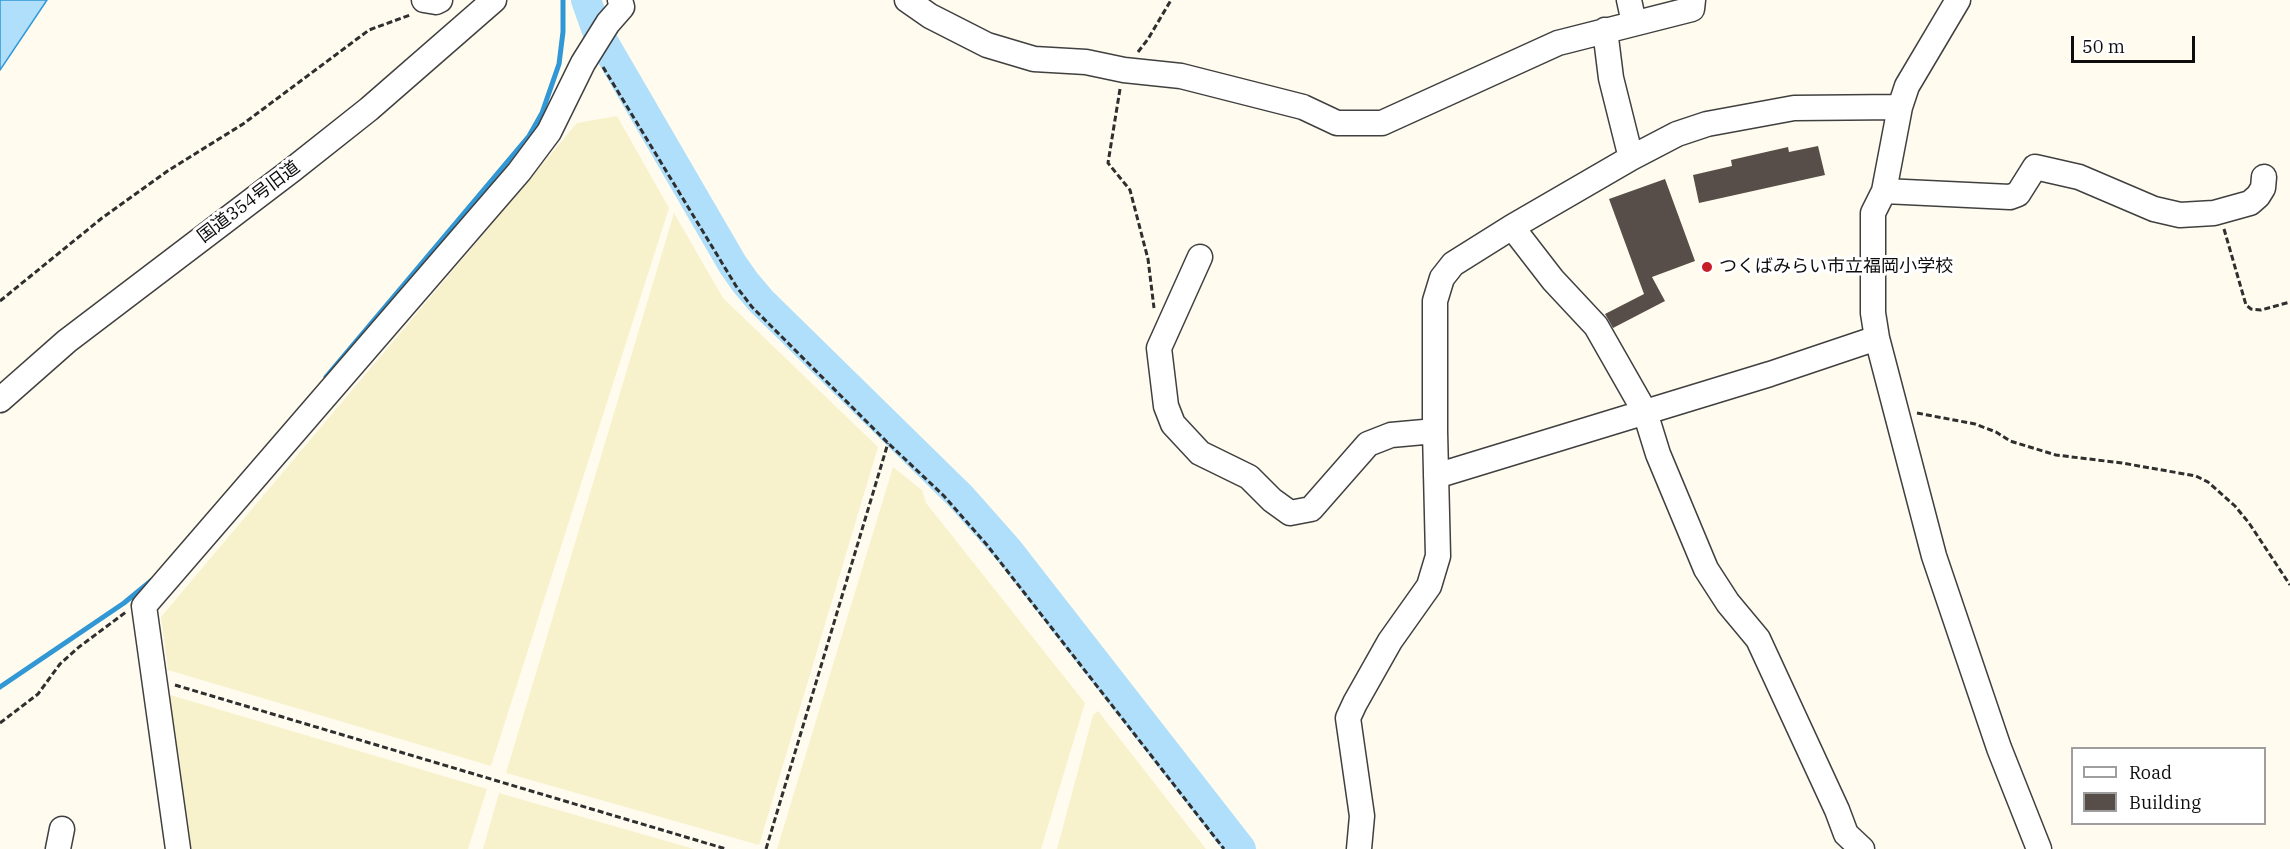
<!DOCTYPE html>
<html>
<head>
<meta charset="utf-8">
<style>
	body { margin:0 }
	#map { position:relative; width:2290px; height:849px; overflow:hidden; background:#fffbee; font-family:"IBM Plex Serif",serif }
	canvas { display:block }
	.legend { position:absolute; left:2071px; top:747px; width:195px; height:78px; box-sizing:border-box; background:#fff; border:2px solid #9e9e9e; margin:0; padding:8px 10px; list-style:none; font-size:18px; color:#0d0d0d }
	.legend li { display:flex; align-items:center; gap:12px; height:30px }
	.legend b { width:30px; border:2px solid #9e9e9e }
	.scale { position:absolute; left:2071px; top:36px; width:124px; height:27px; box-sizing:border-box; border:3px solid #0d0d0d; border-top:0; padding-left:8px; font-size:18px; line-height:21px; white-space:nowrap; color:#0d0d0d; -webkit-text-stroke:4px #fff; paint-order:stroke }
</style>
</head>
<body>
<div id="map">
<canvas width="2290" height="849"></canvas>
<ul class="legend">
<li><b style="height:8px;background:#fff"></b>Road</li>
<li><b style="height:16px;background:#574e49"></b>Building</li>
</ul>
<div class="scale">50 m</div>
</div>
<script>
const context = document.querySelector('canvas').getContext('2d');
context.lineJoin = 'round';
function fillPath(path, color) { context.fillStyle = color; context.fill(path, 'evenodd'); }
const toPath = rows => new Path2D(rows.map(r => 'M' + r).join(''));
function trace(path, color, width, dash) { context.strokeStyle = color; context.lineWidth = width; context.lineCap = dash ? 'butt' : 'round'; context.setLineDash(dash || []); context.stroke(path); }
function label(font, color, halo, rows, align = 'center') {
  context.font = font + ' "IBM Plex Serif","Noto Sans JP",serif'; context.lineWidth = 6; context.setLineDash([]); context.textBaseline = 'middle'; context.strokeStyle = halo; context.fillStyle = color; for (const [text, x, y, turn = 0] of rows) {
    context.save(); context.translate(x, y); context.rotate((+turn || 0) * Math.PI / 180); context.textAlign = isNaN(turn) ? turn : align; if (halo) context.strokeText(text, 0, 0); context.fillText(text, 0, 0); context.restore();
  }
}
fillPath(toPath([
	[617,116,669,208,491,766,168,670,161,617,577,123],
	[674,213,723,298,878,447,759,845,506,773],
	[893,467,922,490,926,503,1085,703,1041,849,777,849],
	[167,694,487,789,468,849,190,849],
	[1098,711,1206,849,1057,849,1093,715],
	[499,793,694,849,483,849]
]), '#f7f2cc');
const water = toPath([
	[0,0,47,0,0,70,0,0]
]);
fillPath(water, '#afdffa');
trace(water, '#3197d5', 1.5);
trace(toPath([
	[326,377,529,136,542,113,559,64,563,32,563,0],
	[0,687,124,603,152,580]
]), '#3197d5', 5);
trace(toPath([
	[586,0,597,31,733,265,745,282,761,301,961,497,1008,550,1241,849]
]), '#afdffa', 30);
fillPath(toPath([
	[1818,146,1825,175,1699,203,1693,175,1732,166,1731,160,1788,147,1789,152],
	[1665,179,1695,261,1652,277,1665,301,1613,328,1605,314,1644,294,1609,199]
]), '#574e49');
const minor = toPath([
	[424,0,436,2,440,0],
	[907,0,930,16,987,45,1034,59,1086,62,1124,70,1181,76,1303,107,1337,123,1382,123,1558,43,1692,9,1693,0],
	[1629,0,1634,23],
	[1958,0,1907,86,1900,107,1884,191,1873,213,1873,313,1877,338,1934,556,1999,748,2039,849],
	[1605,30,1611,78,1631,158],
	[1884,191,2010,197,2018,194,2035,167,2079,177,2154,209,2180,215,2214,213,2250,203,2258,196,2263,188,2264,177],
	[1512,227,1553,280,1596,326,1645,412,1658,454,1706,569,1728,603,1758,639,1837,810,1846,834,1862,849],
	[1200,257,1159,348,1166,406,1173,424,1200,453,1249,477,1272,500,1290,513,1311,509,1368,444,1391,435,1435,431],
	[0,400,67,341,292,170,369,109,494,0],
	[1436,476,1770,374,1877,338],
	[58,849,62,829],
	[178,849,144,606,519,172,549,132,583,63,608,23,622,7,620,0],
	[1359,849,1362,816,1348,718,1355,703,1390,641,1429,586,1438,556,1435,431,1435,301,1442,278,1453,264,1512,227,1631,158,1677,134,1707,124,1794,108,1900,107]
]);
trace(minor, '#404040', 27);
trace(toPath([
	[1138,52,1148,39,1171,0],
	[603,67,736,286,752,307,888,443,944,496,987,545,1224,849],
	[1120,89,1108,163,1130,190,1148,259,1154,308],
	[2224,229,2246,305,2251,309,2261,310,2290,302],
	[0,301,102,218,169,170,243,124,369,30,410,15],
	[1917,413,1975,424,1996,432,2010,441,2056,455,2122,463,2196,476,2208,482,2235,506,2249,523,2290,585],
	[175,685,726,849],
	[0,723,38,694,60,664,79,647,126,612],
	[766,849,888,443]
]), '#2f2f2f', 3, [6, 3]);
trace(minor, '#fff', 24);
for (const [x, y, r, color] of [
	[1707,267,6,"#c61d28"]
]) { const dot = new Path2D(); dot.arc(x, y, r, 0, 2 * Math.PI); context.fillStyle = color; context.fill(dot); trace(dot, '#fff', 2); }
label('18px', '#0d0d0d', '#fff', [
	["国道354号旧道",249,202,-37]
]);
label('18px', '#0d0d0d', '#fff', [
	["つくばみらい市立福岡小学校",1719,267]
], 'left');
</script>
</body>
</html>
